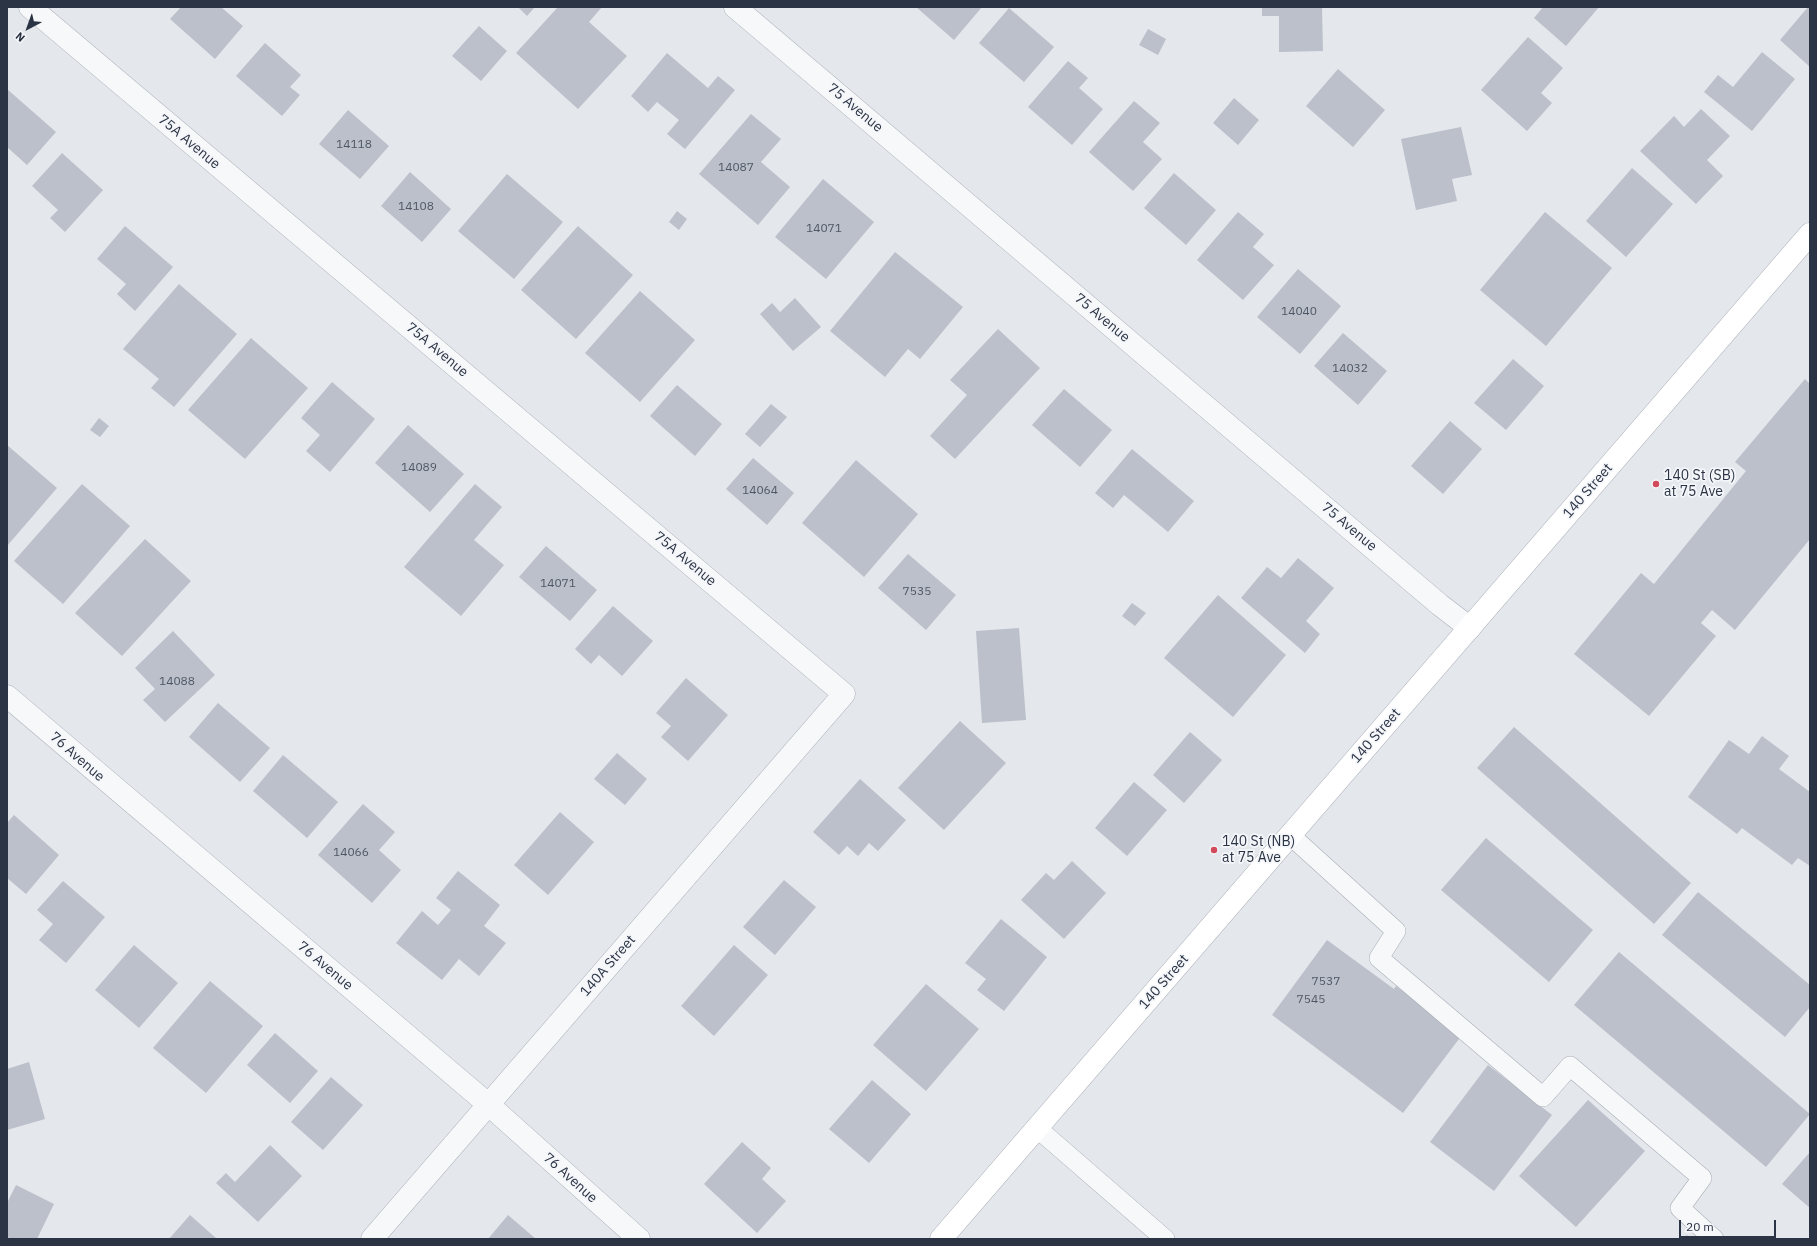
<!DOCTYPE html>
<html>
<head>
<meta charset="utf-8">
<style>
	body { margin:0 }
	#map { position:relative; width:1817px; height:1246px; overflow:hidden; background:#e4e7ec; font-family:"IBM Plex Sans",sans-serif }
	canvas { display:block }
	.frame { position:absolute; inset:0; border:8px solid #2b3445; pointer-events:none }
	.north { position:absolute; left:8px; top:8px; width:40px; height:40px; -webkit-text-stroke:3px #f4f6f9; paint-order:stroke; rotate:221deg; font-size:11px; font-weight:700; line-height:16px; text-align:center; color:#2b3445 }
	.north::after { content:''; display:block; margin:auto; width:14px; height:18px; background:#2b3445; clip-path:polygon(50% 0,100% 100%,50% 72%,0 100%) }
	.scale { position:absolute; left:1679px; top:1220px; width:97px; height:18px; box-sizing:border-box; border:2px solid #2b3445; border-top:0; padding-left:5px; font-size:12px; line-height:14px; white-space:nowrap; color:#2b3445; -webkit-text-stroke:3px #f4f6f9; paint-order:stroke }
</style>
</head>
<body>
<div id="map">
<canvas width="1817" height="1246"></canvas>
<div class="frame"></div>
<div class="north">N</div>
<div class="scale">20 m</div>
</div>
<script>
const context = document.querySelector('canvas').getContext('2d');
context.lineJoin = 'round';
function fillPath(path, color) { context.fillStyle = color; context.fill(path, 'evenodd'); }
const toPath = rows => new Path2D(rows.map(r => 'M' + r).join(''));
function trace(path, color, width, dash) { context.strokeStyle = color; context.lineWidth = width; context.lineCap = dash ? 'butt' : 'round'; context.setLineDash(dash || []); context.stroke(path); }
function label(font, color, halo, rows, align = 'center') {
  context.font = font + ' "IBM Plex Sans",sans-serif'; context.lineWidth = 3.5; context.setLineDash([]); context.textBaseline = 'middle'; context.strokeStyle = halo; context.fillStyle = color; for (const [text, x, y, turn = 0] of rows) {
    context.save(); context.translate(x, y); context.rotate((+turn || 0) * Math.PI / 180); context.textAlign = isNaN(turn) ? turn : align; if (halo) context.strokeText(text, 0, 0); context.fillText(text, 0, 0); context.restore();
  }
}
fillPath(toPath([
	[181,7,221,7,243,26,215,59,170,19],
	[518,7,535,7,527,16],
	[558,7,602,7,589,22,627,56,578,109,516,53],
	[916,7,982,7,954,40],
	[1262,7,1322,7,1323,51,1279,52,1279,16,1262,16],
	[1543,7,1599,7,1566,46,1534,18],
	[1808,7,1810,7,1810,67,1780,40],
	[1009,8,1054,47,1024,82,979,43],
	[479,26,507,51,481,81,452,56],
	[1148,29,1166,39,1158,55,1139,45],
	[1528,37,1563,68,1541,93,1552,103,1527,131,1481,90],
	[265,43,301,75,290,87,300,95,282,116,236,76],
	[1762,52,1795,79,1752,131,1704,92,1718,75,1733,87],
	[667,53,708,88,718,76,735,90,685,149,667,134,679,120,657,102,648,112,631,96],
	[1068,61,1088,78,1079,88,1103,109,1072,145,1028,107],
	[1338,69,1385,110,1353,147,1306,106],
	[7,89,56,132,27,165,7,147],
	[1234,98,1259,120,1238,145,1213,123],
	[1134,101,1160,123,1143,142,1162,159,1133,191,1089,152],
	[1701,109,1730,136,1707,160,1723,176,1696,204,1640,151,1674,116,1684,127],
	[348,110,389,146,360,179,319,144],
	[751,114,781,139,761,162,790,187,758,225,699,174],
	[1461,127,1472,175,1452,179,1457,201,1416,210,1401,139],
	[62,153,103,190,65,232,50,218,58,210,32,186],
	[1632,168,1673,204,1626,257,1586,221],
	[410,172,451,209,422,242,381,206],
	[1174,173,1216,210,1186,245,1144,208],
	[507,174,563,222,514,279,458,231],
	[823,179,874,222,826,279,775,237],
	[677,211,687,219,679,230,669,222],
	[1238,212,1264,234,1253,247,1274,265,1243,300,1197,260],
	[1545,212,1612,268,1546,346,1480,290],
	[125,226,173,267,135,311,117,294,126,284,97,259],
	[578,226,633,275,576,339,521,290],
	[895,252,963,307,920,359,908,349,885,377,830,331],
	[1298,269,1341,306,1300,354,1257,317],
	[179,284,237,334,174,407,151,388,159,379,123,349],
	[640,291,695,340,640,402,585,353],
	[795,298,821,327,793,351,760,314,772,303,780,312],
	[998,329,1040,368,955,459,930,436,967,395,950,380],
	[1343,333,1387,371,1358,405,1314,366],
	[251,338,308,388,245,459,188,410],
	[1513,359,1544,386,1506,430,1474,403],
	[1805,379,1810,384,1810,539,1735,630,1712,610,1701,623,1716,636,1649,716,1574,654,1641,573,1654,584,1746,471,1735,462],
	[332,382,375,419,330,472,306,451,320,435,301,418],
	[677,385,722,424,695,456,650,416],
	[1064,389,1112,430,1080,467,1032,425],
	[771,404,787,417,760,447,745,434],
	[99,418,109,426,100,437,90,430],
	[1450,421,1482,449,1443,494,1411,466],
	[408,425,464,474,430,512,375,463],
	[7,445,57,488,7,546],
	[1132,449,1194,501,1168,532,1124,495,1113,508,1095,493],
	[753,458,794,493,767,525,726,489],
	[856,460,918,514,864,577,802,523],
	[82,484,130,526,63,604,14,561],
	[475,484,502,507,474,540,504,565,461,616,404,567],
	[145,539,191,581,122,656,75,613],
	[546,546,597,590,570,621,519,577],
	[908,554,956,595,926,630,878,588],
	[1298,558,1334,588,1306,621,1320,634,1305,653,1241,598,1267,567,1281,578],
	[1218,595,1286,655,1233,717,1164,658],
	[1132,603,1146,613,1135,626,1122,616],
	[613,606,653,641,622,676,599,655,591,664,575,649],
	[1019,628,1026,720,982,723,976,631],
	[173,631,215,675,165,722,143,700,155,689,135,668],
	[686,678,728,715,688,761,661,737,671,726,656,713],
	[218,703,270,748,240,782,189,737],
	[960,721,1006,763,944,830,898,788],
	[1514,727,1691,883,1654,924,1477,768],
	[1190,732,1222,760,1184,803,1153,775],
	[1762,736,1789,756,1779,769,1810,792,1810,866,1798,858,1792,865,1742,828,1737,834,1688,797,1729,740,1749,754],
	[617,753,647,779,625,805,594,779],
	[283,755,338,802,307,838,253,791],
	[860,779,906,820,878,851,869,843,858,856,847,846,839,855,813,832],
	[1134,782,1167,810,1127,856,1095,828],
	[363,804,395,832,379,850,401,870,372,903,318,855],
	[560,812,594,842,548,895,514,865],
	[14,815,59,855,26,894,7,878,7,823],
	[1486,838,1593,930,1549,982,1441,890],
	[1072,861,1106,893,1064,939,1021,900,1046,873,1054,880],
	[458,871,500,905,484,926,506,943,479,976,459,959,442,980,396,943,422,911,438,925,451,910,436,898],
	[784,880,816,907,775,955,743,927],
	[63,881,105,917,66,963,39,940,53,924,37,910],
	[1698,892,1810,985,1810,1007,1785,1037,1662,935],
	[1001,919,1047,957,1004,1011,977,990,986,979,965,963],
	[1327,940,1394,989,1396,986,1462,1035,1403,1113,1272,1015],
	[134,945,178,983,139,1028,95,990],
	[734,945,768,975,714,1036,681,1006],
	[1619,952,1810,1114,1766,1167,1574,1005],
	[210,981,263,1026,206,1093,153,1048],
	[926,984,979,1029,926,1091,873,1045],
	[275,1033,318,1071,290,1103,247,1065],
	[29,1062,45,1119,7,1130,7,1069],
	[1488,1065,1552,1115,1494,1191,1430,1142],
	[331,1077,363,1105,323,1150,291,1122],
	[872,1080,911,1114,869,1163,829,1129],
	[1588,1100,1645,1151,1576,1227,1519,1176],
	[742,1142,771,1168,762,1179,786,1201,757,1233,704,1184],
	[270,1145,302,1176,258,1222,216,1183,226,1173,235,1182],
	[1810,1152,1810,1208,1782,1184],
	[16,1185,54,1204,37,1239,12,1239,7,1237,7,1203],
	[190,1215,217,1239,169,1239],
	[508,1215,536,1239,488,1239],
	[1687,1235,1691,1239,1683,1239]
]), '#bbc0ca');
const service = toPath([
	[1290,835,1396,931,1379,958,1543,1097,1570,1066,1702,1178,1680,1208,1714,1239],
	[1037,1128,1165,1239]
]);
const minor = toPath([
	[30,7,844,694,372,1239],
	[735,7,1440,605,1470,628],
	[7,696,489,1105,639,1239]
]);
const secondary = toPath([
	[941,1239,1810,234]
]);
trace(service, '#a9aeb7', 20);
trace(minor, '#a9aeb7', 23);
trace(secondary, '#a9aeb7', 23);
trace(service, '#f7f8fa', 19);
trace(minor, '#f7f8fa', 22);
trace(secondary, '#fff', 22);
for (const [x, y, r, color] of [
	[1656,484,4,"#d1495b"],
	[1214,850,4,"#d1495b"]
]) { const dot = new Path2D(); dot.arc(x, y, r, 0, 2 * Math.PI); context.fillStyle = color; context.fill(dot); trace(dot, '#f4f6f9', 1.5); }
label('12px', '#4f5766', null, [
	["14118",354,145],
	["14087",736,168],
	["14108",416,207],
	["14071",824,229],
	["14040",1299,312],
	["14032",1350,369],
	["14089",419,468],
	["14064",760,491],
	["14071",558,584],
	["7535",917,592],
	["14088",177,682],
	["14066",351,853],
	["7537",1326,982],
	["7545",1311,1000]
]);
label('14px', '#2b3445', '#f4f6f9', [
	["75 Avenue",855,108,40],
	["75A Avenue",189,142,40],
	["75 Avenue",1102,318,40],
	["75A Avenue",437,350,40],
	["140 Street",1588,491,-49],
	["75 Avenue",1349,527,40],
	["75A Avenue",685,559,40],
	["140 Street",1376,736,-49],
	["76 Avenue",77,757,41],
	["76 Avenue",325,966,40],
	["140A Street",608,966,-49],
	["140 Street",1164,982,-49],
	["76 Avenue",570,1178,42]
]);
label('14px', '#2b3445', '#f4f6f9', [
	["140 St (SB)",1664,476],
	["at 75 Ave",1664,492],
	["140 St (NB)",1222,842],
	["at 75 Ave",1222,858]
], 'left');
</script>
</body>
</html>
